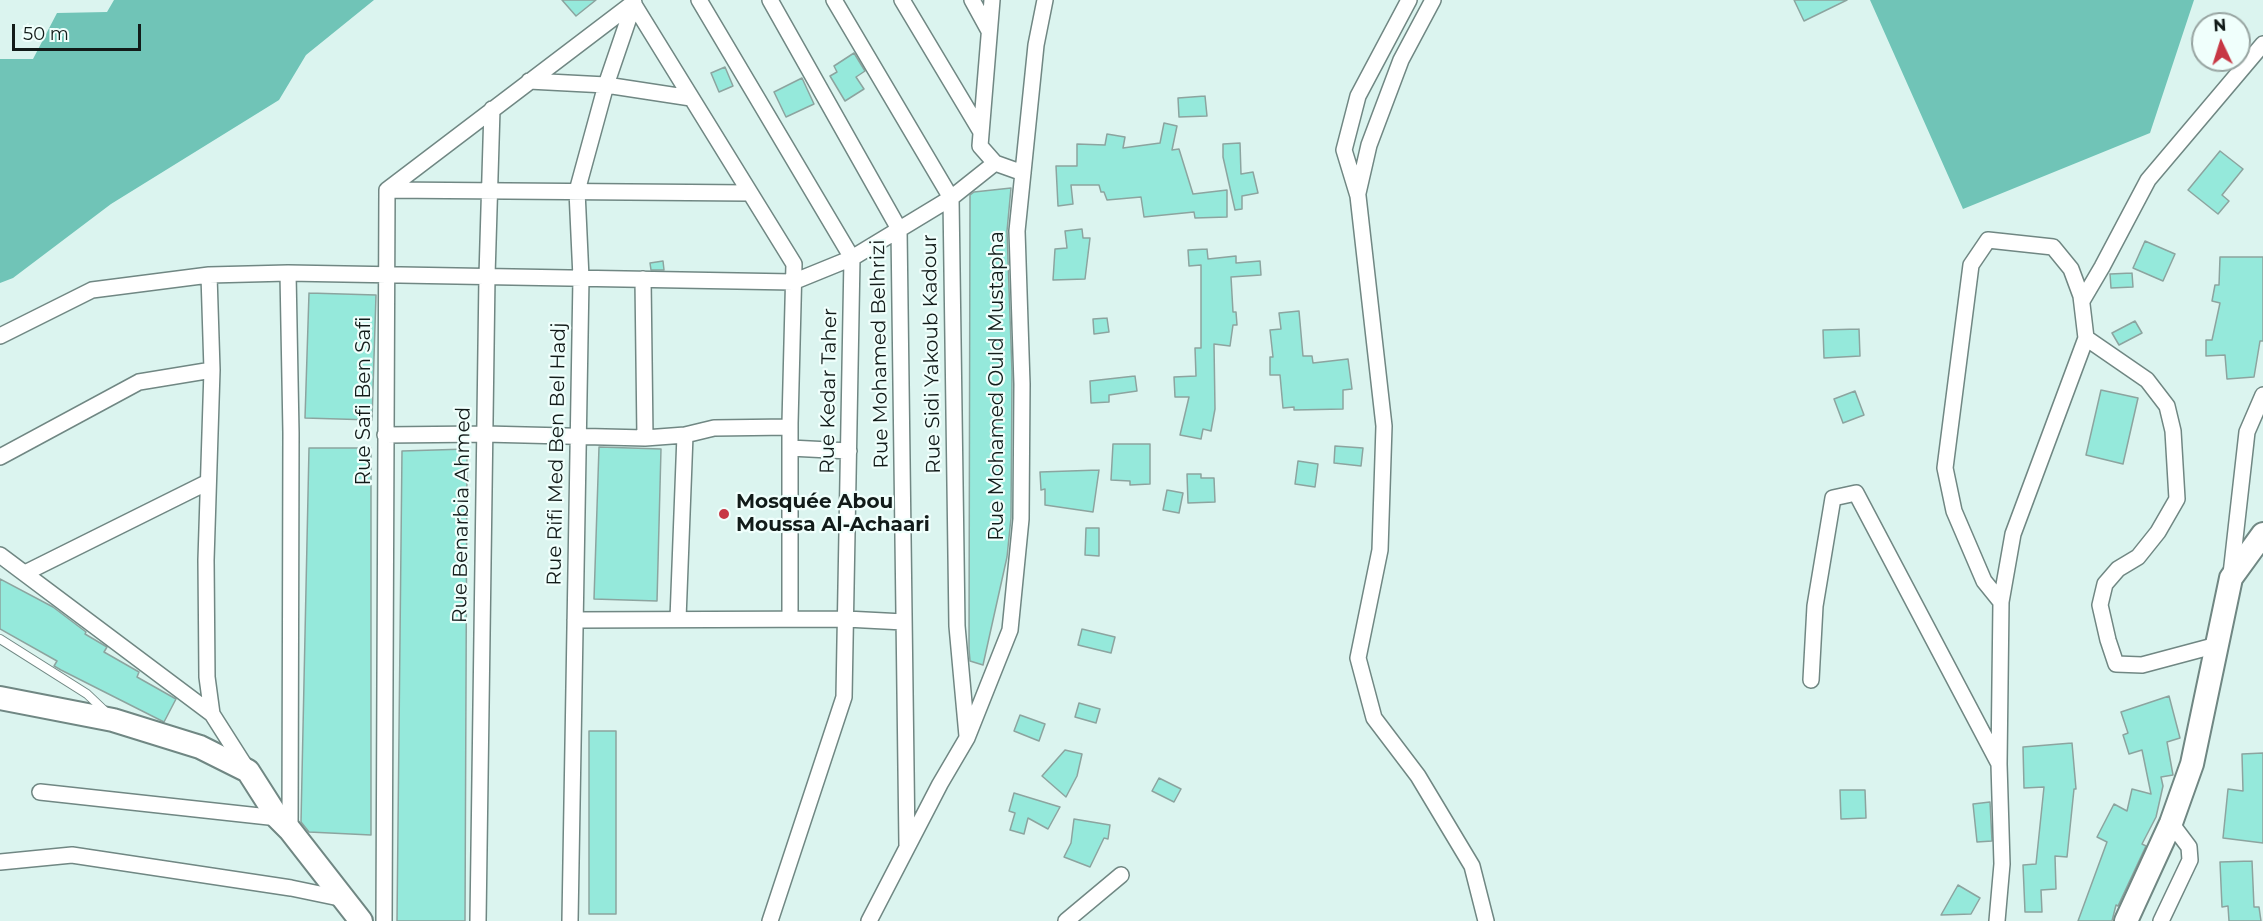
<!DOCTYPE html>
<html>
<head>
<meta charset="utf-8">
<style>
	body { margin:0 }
	#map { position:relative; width:2263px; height:921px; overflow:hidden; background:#dbf4ef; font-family:Montserrat,sans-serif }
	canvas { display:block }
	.north { position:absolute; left:2191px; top:12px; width:60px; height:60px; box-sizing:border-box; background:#f0fffc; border:2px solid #97a4a1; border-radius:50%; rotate:356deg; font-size:16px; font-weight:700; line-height:24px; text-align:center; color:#121b19 }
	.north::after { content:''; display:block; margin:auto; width:21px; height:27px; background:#c73744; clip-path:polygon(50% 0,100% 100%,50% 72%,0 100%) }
	.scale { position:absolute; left:12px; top:24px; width:129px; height:27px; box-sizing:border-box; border:3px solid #121b19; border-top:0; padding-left:8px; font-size:18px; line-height:21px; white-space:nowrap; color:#121b19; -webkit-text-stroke:4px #f0fffc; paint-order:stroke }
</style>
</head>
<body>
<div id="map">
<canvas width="2263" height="921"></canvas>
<div class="north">N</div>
<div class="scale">50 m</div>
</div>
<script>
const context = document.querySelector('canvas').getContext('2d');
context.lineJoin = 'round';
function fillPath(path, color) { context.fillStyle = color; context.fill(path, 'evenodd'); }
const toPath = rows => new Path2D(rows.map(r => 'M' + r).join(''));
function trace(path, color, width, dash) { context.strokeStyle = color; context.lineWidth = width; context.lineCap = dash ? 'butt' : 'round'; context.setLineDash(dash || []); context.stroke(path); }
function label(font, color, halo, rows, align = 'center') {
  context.font = font + ' Montserrat,sans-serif'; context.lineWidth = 4.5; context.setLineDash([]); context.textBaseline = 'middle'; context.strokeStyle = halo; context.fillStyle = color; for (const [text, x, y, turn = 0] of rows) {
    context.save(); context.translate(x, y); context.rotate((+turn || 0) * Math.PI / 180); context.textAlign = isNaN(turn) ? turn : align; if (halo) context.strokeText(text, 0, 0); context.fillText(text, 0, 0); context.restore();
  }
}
fillPath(toPath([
	[114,0,374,0,306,55,279,100,111,204,13,278,0,283,0,59,33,59,57,13,107,12],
	[1870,0,2194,0,2150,133,1963,209]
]), '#70c4b7');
const building = toPath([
	[562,0,596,0,576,16,562,0],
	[1794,0,1847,0,1804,21,1794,0],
	[854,53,865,71,856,77,864,89,845,101,830,76,837,72,834,66,854,53],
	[725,67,733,86,719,92,711,73,725,67],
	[802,78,814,104,786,117,774,92,802,78],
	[1205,96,1207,116,1179,117,1178,98,1205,96],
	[1164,123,1177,126,1172,150,1179,149,1193,194,1227,190,1227,217,1195,218,1194,212,1144,217,1141,197,1107,200,1104,192,1101,192,1099,185,1071,185,1073,204,1058,206,1056,166,1077,166,1077,144,1105,145,1107,134,1125,137,1123,148,1160,143,1164,123],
	[1240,143,1241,174,1253,172,1258,193,1242,196,1242,209,1235,210,1223,157,1223,144,1240,143],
	[2220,151,2243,169,2222,195,2229,201,2218,214,2188,190,2220,151],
	[1011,188,1007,231,1012,372,1011,518,1007,557,983,665,970,661,969,649,970,195,974,192,1011,188],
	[1082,229,1083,238,1090,238,1085,279,1053,280,1055,249,1067,248,1065,231,1082,229],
	[2145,241,2175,254,2163,281,2133,268,2145,241],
	[1207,249,1208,259,1236,256,1236,263,1260,261,1261,275,1231,277,1233,312,1236,312,1237,325,1233,325,1230,346,1214,344,1215,409,1211,431,1203,429,1201,439,1180,435,1189,397,1175,397,1174,377,1196,376,1195,348,1201,348,1201,265,1189,266,1188,250,1207,249],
	[2220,257,2263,257,2263,341,2260,341,2254,377,2227,379,2225,355,2206,356,2206,340,2212,340,2220,303,2212,301,2215,285,2219,285,2220,257],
	[663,261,664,270,651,270,650,263,663,261],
	[2132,273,2133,287,2111,288,2110,274,2132,273],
	[309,293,376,295,372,420,305,418,309,293],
	[1299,311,1303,356,1312,356,1313,363,1348,359,1352,389,1343,390,1343,409,1294,410,1294,407,1283,408,1280,375,1270,375,1270,357,1273,357,1270,330,1281,329,1279,313,1299,311],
	[1107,318,1109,332,1094,334,1093,319,1107,318],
	[2135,321,2142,333,2119,345,2112,333,2135,321],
	[1859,329,1860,356,1824,358,1823,330,1859,329],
	[1135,376,1137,391,1109,395,1109,402,1091,403,1090,381,1135,376],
	[2101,390,2138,398,2123,464,2086,455,2101,390],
	[1855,391,1864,415,1843,423,1834,399,1855,391],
	[1113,444,1150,444,1150,484,1130,485,1130,481,1111,480,1113,444],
	[1335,446,1363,448,1361,466,1334,463,1335,446],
	[599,447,661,449,657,601,594,599,599,447],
	[309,448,371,448,371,835,309,832,301,822,309,448],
	[467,449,465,921,397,921,402,451,467,449],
	[1298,461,1318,464,1315,487,1295,484,1298,461],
	[1099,470,1093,512,1045,505,1045,489,1041,490,1040,472,1099,470],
	[1187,474,1201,474,1201,478,1214,478,1215,502,1188,503,1187,474],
	[1167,490,1183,493,1179,513,1163,510,1167,490],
	[1086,528,1099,528,1099,556,1085,555,1086,528],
	[0,579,53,607,86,632,85,634,107,647,104,652,139,672,137,677,176,699,164,722,61,670,54,666,57,661,0,629,0,579],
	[1082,629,1115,637,1111,653,1078,645,1082,629],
	[2169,696,2180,738,2167,742,2173,775,2161,777,2163,786,2156,817,2142,844,2146,846,2118,906,2116,905,2112,921,2078,921,2107,842,2097,837,2114,804,2127,811,2132,789,2151,794,2142,750,2129,754,2123,735,2128,733,2121,712,2169,696],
	[1079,703,1100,709,1096,723,1075,717,1079,703],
	[1020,715,1045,724,1039,741,1014,731,1020,715],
	[589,731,616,731,616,914,589,914,589,731],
	[2072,743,2076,789,2074,789,2067,857,2055,856,2056,889,2041,890,2042,912,2025,912,2023,865,2036,864,2044,787,2024,788,2023,747,2072,743],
	[1065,750,1082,754,1077,776,1066,797,1042,776,1065,750],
	[2263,753,2263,843,2223,838,2228,789,2243,791,2242,754,2263,753],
	[1159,778,1181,789,1174,802,1152,791,1159,778],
	[1840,790,1865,790,1866,818,1841,819,1840,790],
	[1014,793,1060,807,1048,829,1028,818,1024,834,1010,830,1015,813,1009,811,1014,793],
	[1990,802,1992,841,1977,842,1973,804,1990,802],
	[1074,819,1110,825,1108,839,1104,838,1090,867,1064,857,1071,843,1074,819],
	[2252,861,2254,907,2259,907,2261,921,2229,921,2228,906,2222,907,2220,862,2252,861],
	[1958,885,1980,898,1971,914,1941,915,1958,885]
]);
fillPath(building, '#95e9db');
trace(building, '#8ca49f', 1.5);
const lane = toPath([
	[0,639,87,694,108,714]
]);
const street = toPath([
	[699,0,852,258,844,697,770,921],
	[770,0,899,229,907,845],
	[834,0,951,198,957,626,967,736],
	[902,0,981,132],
	[972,0,989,31],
	[992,0,980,146,995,163,1023,173],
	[1409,0,1358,96,1344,150,1358,196,1384,426,1380,550,1358,658,1374,718,1418,776,1472,866,1486,921],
	[529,81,606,85,691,98],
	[387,190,749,193],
	[1358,193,1369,145,1401,60,1433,0],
	[288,273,291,433,290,830],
	[209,275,212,370,206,560,207,677,212,714],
	[643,279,645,438],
	[2082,301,2102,267,2148,180,2263,44],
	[0,336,92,290,209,275,288,273,793,282,852,258,951,198,995,163],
	[385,435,485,434,645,438,685,435,714,428,790,427],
	[790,448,849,451],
	[0,457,139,382,212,370],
	[0,555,212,714,247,769],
	[25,573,208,482],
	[2231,574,2247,432,2263,395],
	[2001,602,1984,581,1954,511,1945,468,1971,265,1988,240,2053,247,2071,269,2081,296,2086,338,2147,380,2167,406,2173,431,2177,499,2158,532,2138,557,2118,569,2105,584,2100,605,2108,640,2116,664,2142,665,2217,645],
	[678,619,685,435],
	[575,620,846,619,904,622],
	[1811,680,1815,606,1833,498,1856,493,1998,762],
	[40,792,278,818],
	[0,862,72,855,291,888,344,899],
	[384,921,387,190,633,3,794,264,790,423,790,619],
	[478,921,487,276,492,109],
	[570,921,581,278,577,191,606,85,634,3],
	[869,921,940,784,967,738,1010,630,1021,519,1022,384,1017,231,1036,45,1045,0],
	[1066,921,1121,875],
	[1997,921,2002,864,1999,764,2001,602,2013,534,2086,338],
	[2161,921,2190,860,2189,847,2171,823]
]);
const secondary = toPath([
	[0,698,113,720,200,747,248,771,278,818,290,830,361,921],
	[2126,921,2171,823,2192,764,2231,578,2263,534]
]);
trace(lane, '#708783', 10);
trace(street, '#708783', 18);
trace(secondary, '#708783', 26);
trace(lane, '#fff', 8);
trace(street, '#fff', 15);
trace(secondary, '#fff', 22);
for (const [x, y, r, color] of [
	[724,514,6,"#c73744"]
]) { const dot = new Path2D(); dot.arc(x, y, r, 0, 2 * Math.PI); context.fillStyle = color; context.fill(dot); trace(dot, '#f0fffc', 2); }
label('20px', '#121b19', '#f0fffc', [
	["Rue Mohamed Belhrizi",880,354,-91],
	["Rue Sidi Yakoub Kadour",932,354,-91],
	["Rue Mohamed Ould Mustapha",997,386,-90],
	["Rue Kedar Taher",829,391,-89],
	["Rue Safi Ben Safi",364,401,-90],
	["Rue Rifi Med Ben Bel Hadj",557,454,-89],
	["Rue Benarbia Ahmed",462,515,-89]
]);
label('bold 20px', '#121b19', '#f0fffc', [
	["Mosquée Abou",736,502],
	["Moussa Al-Achaari",736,525]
], 'left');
</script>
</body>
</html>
